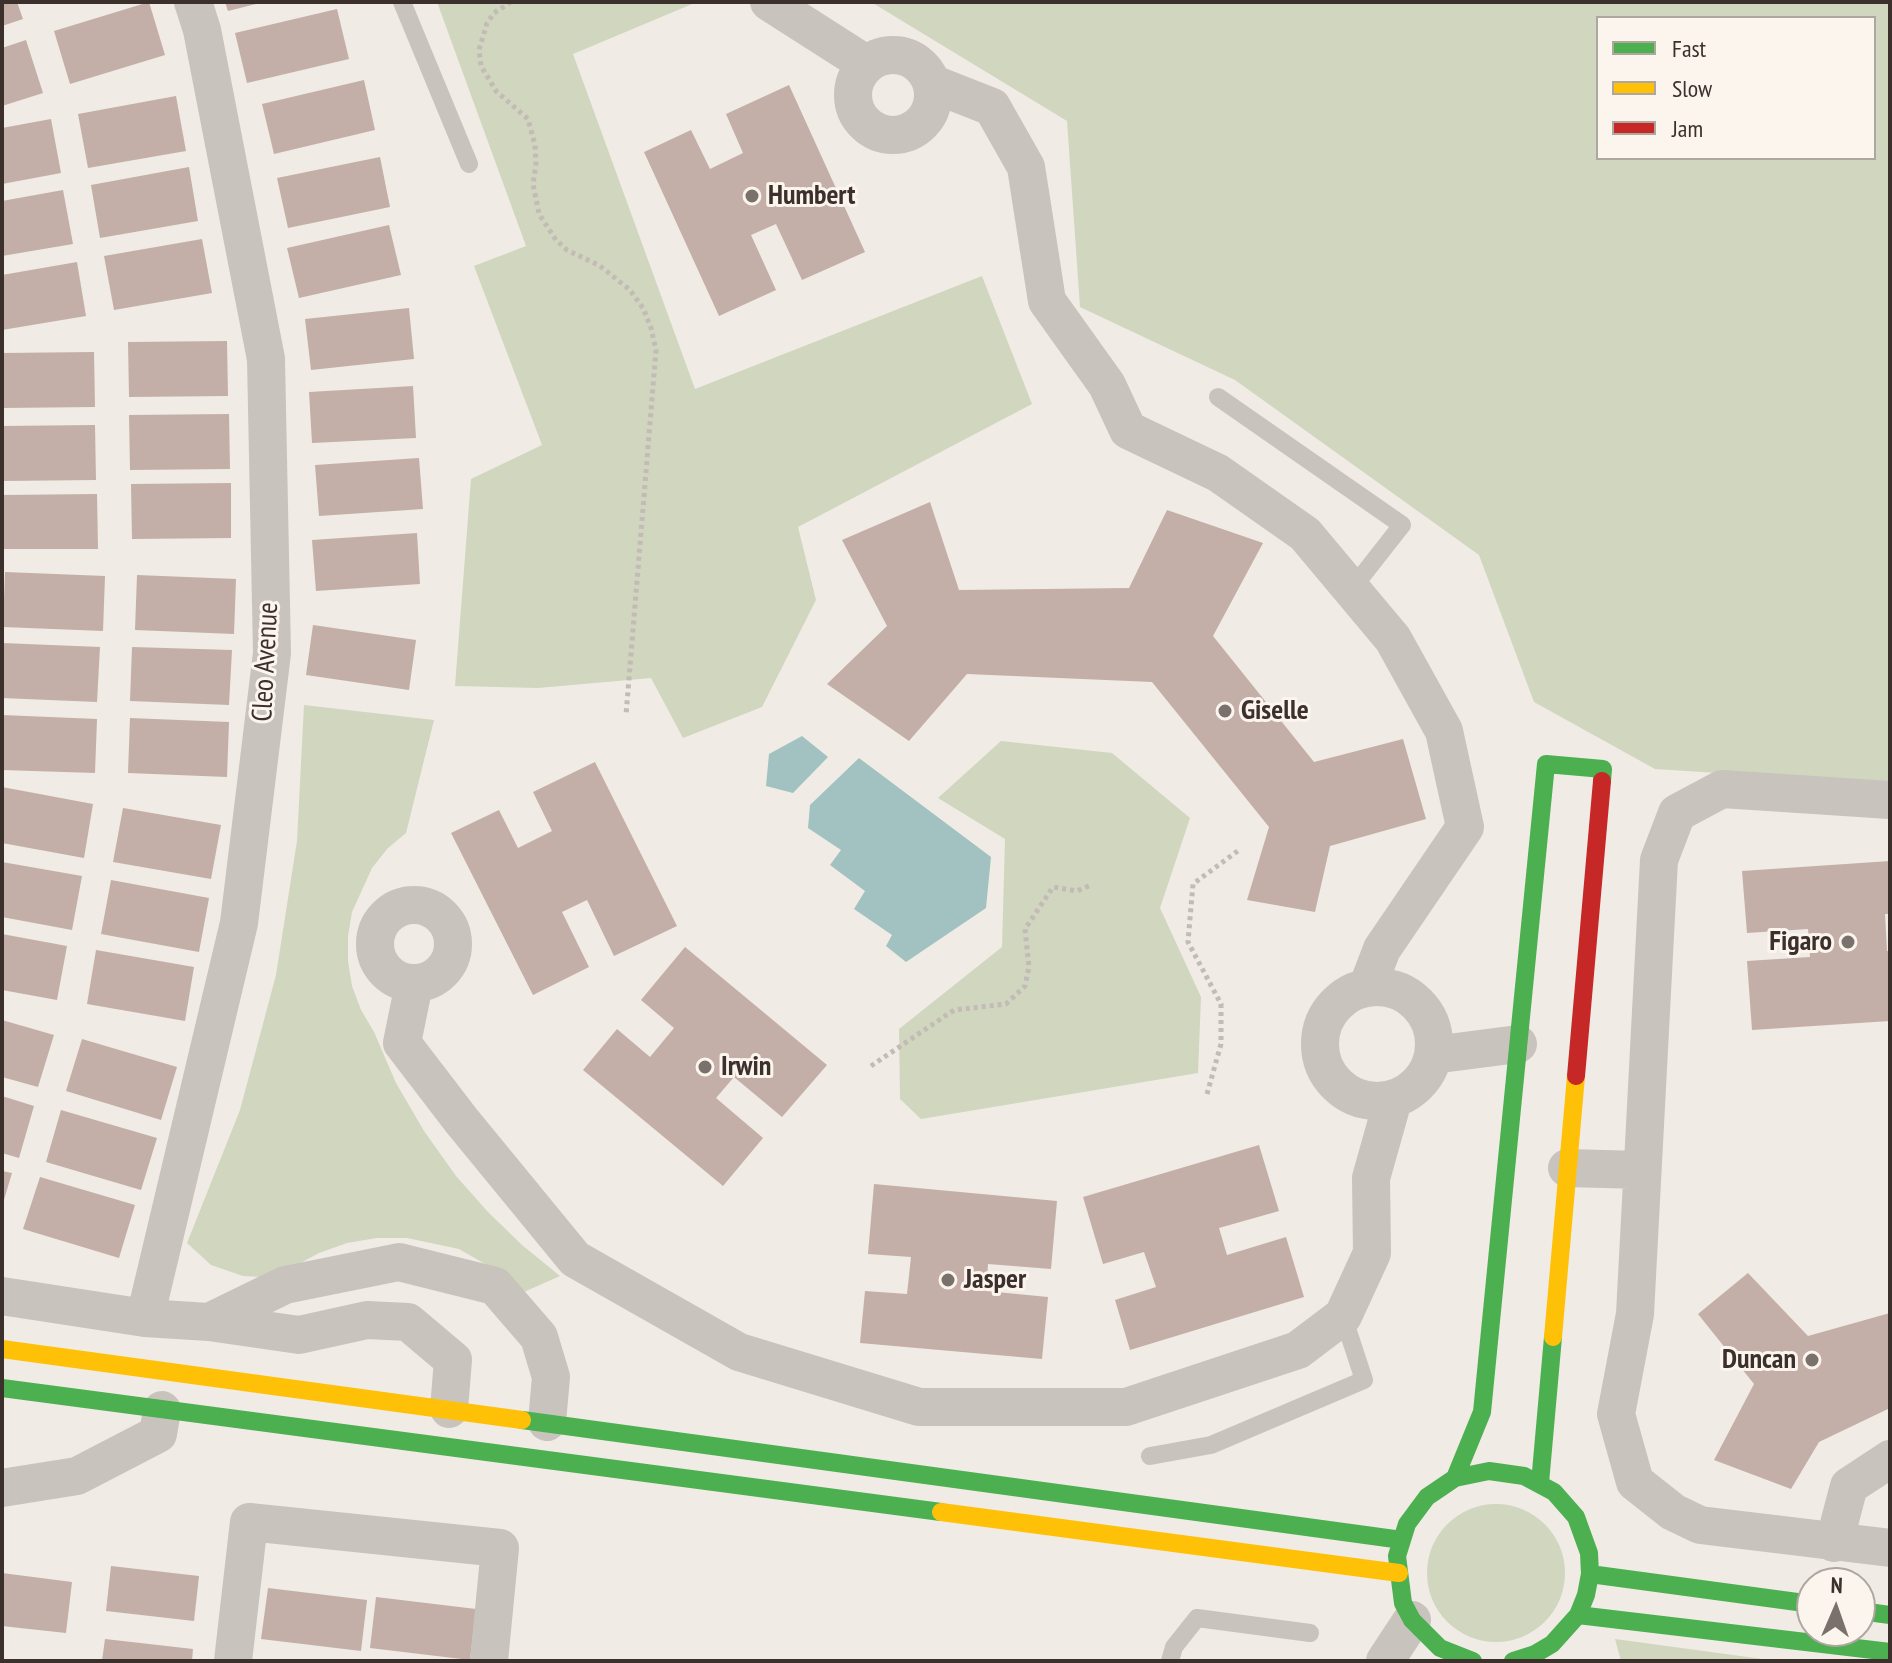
<!DOCTYPE html>
<html>
<head>
<meta charset="utf-8">
<style>
	body { margin:0 }
	#map { position:relative; width:1892px; height:1663px; overflow:hidden; background:#f0ebe5; font-family:"PT Sans Narrow",sans-serif }
	canvas { display:block }
	.frame { position:absolute; inset:0; border:4px solid #3b302b; pointer-events:none }
	.legend { position:absolute; left:1596px; top:16px; width:280px; height:144px; box-sizing:border-box; background:#fbf5ee; border:2px solid #aea6a0; margin:0; padding:10px 14px; list-style:none; font-size:24px; color:#3b302b }
	.legend li { display:flex; align-items:center; gap:16px; height:40px }
	.legend b { width:40px; border:2px solid #aea6a0 }
	.north { position:absolute; left:1796px; top:1567px; width:80px; height:80px; box-sizing:border-box; background:#fbf5ee; border:2px solid #aea6a0; border-radius:50%; rotate:2deg; font-size:22px; font-weight:700; line-height:32px; text-align:center; color:#3b302b }
	.north::after { content:''; display:block; margin:auto; width:28px; height:36px; background:#7a716c; clip-path:polygon(50% 0,100% 100%,50% 72%,0 100%) }
</style>
</head>
<body>
<div id="map">
<canvas width="1892" height="1663"></canvas>
<div class="frame"></div>
<ul class="legend">
<li><b style="height:10px;background:#4caf50"></b>Fast</li>
<li><b style="height:10px;background:#ffc107"></b>Slow</li>
<li><b style="height:10px;background:#c62828"></b>Jam</li>
</ul>
<div class="north">N</div>
</div>
<script>
const context = document.querySelector('canvas').getContext('2d');
context.lineJoin = 'round';
function fillPath(path, color) { context.fillStyle = color; context.fill(path, 'evenodd'); }
const toPath = rows => new Path2D(rows.map(r => 'M' + r).join(''));
function trace(path, color, width, dash) { context.strokeStyle = color; context.lineWidth = width; context.lineCap = dash ? 'butt' : 'round'; context.setLineDash(dash || []); context.stroke(path); }
function label(font, color, halo, rows, align = 'center') {
  context.font = font + ' "PT Sans Narrow",sans-serif'; context.lineWidth = 6; context.setLineDash([]); context.textBaseline = 'middle'; context.strokeStyle = halo; context.fillStyle = color; for (const [text, x, y, turn = 0] of rows) {
    context.save(); context.translate(x, y); context.rotate((+turn || 0) * Math.PI / 180); context.textAlign = isNaN(turn) ? turn : align; if (halo) context.strokeText(text, 0, 0); context.fillText(text, 0, 0); context.restore();
  }
}
fillPath(toPath([
	[437,2,697,2,573,54,695,389,982,276,1032,404,798,527,816,600,762,707,683,738,651,678,538,688,455,686,471,479,542,445,474,266,526,246],
	[871,2,1890,2,1890,784,1655,769,1534,702,1479,555,1235,380,1080,307,1067,121],
	[1598,18,1874,18,1874,158,1598,158],
	[304,705,434,720,406,833,388,848,372,868,352,912,348,936,348,961,352,986,361,1010,374,1032,396,1083,424,1131,456,1176,488,1212,522,1245,560,1276,524,1292,504,1275,459,1249,407,1238,377,1238,347,1243,319,1253,293,1267,260,1277,243,1276,211,1265,187,1243,240,1110,276,975,297,841],
	[1001,741,1112,753,1190,818,1160,908,1201,997,1198,1073,921,1119,900,1099,899,1029,1002,947,1005,839,938,798],
	'1427 1573a69 69 0 1 1 138 0a69 69 0 1 1-138 0Z',
	[1615,1639,1777,1661,1621,1661]
]), '#d1d6bf');
fillPath(toPath([
	[802,736,828,757,793,793,766,786,769,754],
	[859,758,991,857,986,908,906,962,886,946,892,935,854,909,865,891,830,865,841,850,808,828,810,805]
]), '#a1c2c1');
fillPath(toPath([
	[2,2,17,2,23,19,2,26],
	[149,2,165,55,70,84,54,31],
	[225,2,260,2,260,3,228,11],
	[337,9,349,59,247,83,235,33],
	[26,40,43,93,2,106,2,48],
	[364,80,375,130,274,154,262,104],
	[789,85,865,252,802,280,776,224,751,235,776,290,719,316,644,152,691,130,710,169,743,153,726,114],
	[176,96,186,151,88,168,78,114],
	[51,119,61,173,2,184,2,128],
	[380,157,390,207,288,228,277,178],
	[189,167,198,221,100,238,91,185],
	[63,190,73,244,2,256,2,201],
	[389,225,401,275,299,298,287,248],
	[202,239,212,293,114,310,104,256],
	[77,262,86,316,2,330,2,275],
	[409,308,414,359,311,370,305,319],
	[227,341,228,396,129,397,128,342],
	[94,352,95,407,2,408,2,353],
	[413,386,416,438,312,443,309,392],
	[229,414,230,469,130,470,129,415],
	[95,425,96,480,2,481,2,426],
	[419,458,423,509,319,516,315,465],
	[231,483,231,538,132,539,131,484],
	[97,494,98,549,2,549,2,495],
	[930,502,959,590,1129,588,1167,510,1263,543,1213,636,1314,762,1403,739,1426,819,1330,846,1315,912,1247,900,1269,827,1152,682,967,674,909,741,827,684,887,626,842,540],
	[417,533,420,584,316,591,312,540],
	[5,572,105,576,103,631,3,627],
	[137,575,236,579,234,634,135,630],
	[313,625,416,640,409,690,306,675],
	[2,643,100,647,97,702,2,698],
	[132,647,232,650,229,705,130,701],
	[2,715,97,719,95,773,2,770],
	[130,718,229,722,227,777,128,773],
	[595,762,677,926,614,956,587,900,562,912,589,967,533,995,451,833,499,810,518,848,552,831,533,792],
	[2,787,93,804,84,858,2,843],
	[123,808,221,825,211,879,113,862],
	[1890,861,1890,914,1885,914,1887,951,1890,951,1890,1021,1752,1030,1747,961,1810,957,1808,929,1747,933,1742,871],
	[2,862,82,876,72,930,2,917],
	[111,880,209,898,199,952,101,934],
	[2,934,67,946,57,1000,2,990],
	[685,947,827,1065,782,1117,734,1077,716,1098,763,1138,723,1186,583,1070,617,1029,650,1057,674,1028,641,1000],
	[96,950,194,967,185,1021,87,1004],
	[2,1020,54,1035,38,1087,2,1077],
	[82,1039,177,1067,161,1120,66,1091],
	[2,1096,34,1106,19,1158,2,1153],
	[61,1110,157,1138,141,1190,46,1162],
	[1259,1145,1279,1211,1219,1228,1227,1255,1286,1237,1304,1297,1130,1350,1115,1300,1156,1287,1144,1252,1103,1264,1083,1197],
	[2,1171,12,1173,3,1203,2,1203],
	[40,1177,135,1205,119,1258,23,1229],
	[874,1184,1057,1201,1051,1269,988,1264,986,1291,1048,1297,1042,1359,860,1343,865,1291,907,1294,911,1257,868,1254],
	[1748,1273,1808,1336,1890,1313,1890,1408,1819,1442,1791,1489,1714,1460,1754,1384,1698,1314],
	[111,1566,199,1576,194,1621,106,1611],
	[2,1573,72,1582,66,1633,2,1626],
	[268,1588,367,1600,361,1651,261,1639],
	[376,1597,476,1609,470,1660,370,1648],
	[105,1639,193,1649,192,1661,102,1661]
]), '#c3afa7');
trace(toPath([
	[511,2,494,13,487,23,479,50,481,66,496,91,528,119,535,145,536,164,533,184,539,214,556,240,567,250,600,266,630,290,643,308,651,328,656,350,626,715],
	[871,1066,954,1010,1006,1004,1025,986,1029,967,1025,929,1053,887,1077,891,1091,885],
	[1207,1094,1221,1044,1221,1004,1188,942,1193,884,1239,850]
]), '#c2bbb6', 5, [4, 4]);
trace(toPath([
	[402,2,469,164],
	[1218,397,1402,525,1351,590],
	[1150,1456,1211,1445,1364,1380,1343,1316],
	[1170,1661,1174,1647,1197,1618,1310,1633]
]), '#c9c3be', 18);
trace(toPath([
	[769,2,866,64],
	'853 95a40 40 0 1 1 80 0a40 40 0 1 1-80 0Z',
	[931,83,992,107,1026,167,1047,301,1107,385,1128,430,1218,473,1305,534,1393,639,1444,731,1465,827,1382,949,1367,988],
	[1890,800,1722,789,1677,813,1659,860,1635,1314,1616,1414,1635,1482,1673,1512,1700,1525,1890,1548],
	'375 944a39 39 0 1 1 78 0a39 39 0 1 1-78 0Z',
	[414,984,402,1043,461,1120,575,1259,739,1352,919,1407,1126,1407,1298,1350,1343,1316,1372,1253,1371,1178,1393,1100],
	'1320 1044a57 57 0 1 1 114 0a57 57 0 1 1-114 0Z',
	[1433,1055,1518,1044],
	[1567,1168,1640,1170],
	[2,1296,145,1318,209,1322,299,1335,367,1320,408,1322,453,1360,449,1409],
	[145,1318,239,923,272,653,266,359,202,30,193,2],
	[209,1322,285,1285,399,1262,495,1286,539,1337,551,1377,547,1422],
	[2,1488,77,1476,158,1434,162,1410],
	[1834,1543,1849,1486,1890,1459],
	[233,1661,249,1522,500,1548,489,1661],
	[1385,1661,1412,1620]
]), '#c9c3be', 38);
trace(toPath([
	[2,1388,941,1512],
	[522,1420,1402,1540],
	[1455,1478,1482,1412,1546,764,1603,769,1602,781],
	[1540,1483,1553,1337],
	[1590,1574,1812,1604],
	[1860,1611,1890,1615],
	[1578,1615,1890,1652],
	[1473,1661,1440,1648,1412,1620,1403,1603,1397,1556,1407,1524,1427,1497,1455,1478,1489,1471,1524,1476,1554,1492,1576,1517,1589,1553,1590,1574,1586,1595,1578,1615,1552,1644,1535,1654,1513,1661]
]), '#4caf50', 18);
trace(toPath([
	[1553,1337,1576,1076],
	[2,1349,522,1420],
	[941,1512,1399,1573]
]), '#ffc107', 18);
trace(toPath([
	[1576,1076,1602,781]
]), '#c62828', 18);
for (const [x, y, r, color] of [
	[752,196,8,"#7a716c"],
	[1225,711,8,"#7a716c"],
	[1848,942,8,"#7a716c"],
	[705,1067,8,"#7a716c"],
	[948,1280,8,"#7a716c"],
	[1812,1360,8,"#7a716c"]
]) { const dot = new Path2D(); dot.arc(x, y, r, 0, 2 * Math.PI); context.fillStyle = color; context.fill(dot); trace(dot, '#fbf5ee', 3); }
label('bold 28px', '#3b302b', '#fbf5ee', [
	["Humbert",768,196],
	["Giselle",1241,711],
	["Figaro",1832,942,"right"],
	["Irwin",721,1067],
	["Jasper",964,1280],
	["Duncan",1796,1360,"right"]
], 'left');
label('28px', '#3b302b', '#fbf5ee', [
	["Cleo Avenue",266,662,-87]
]);
</script>
</body>
</html>
